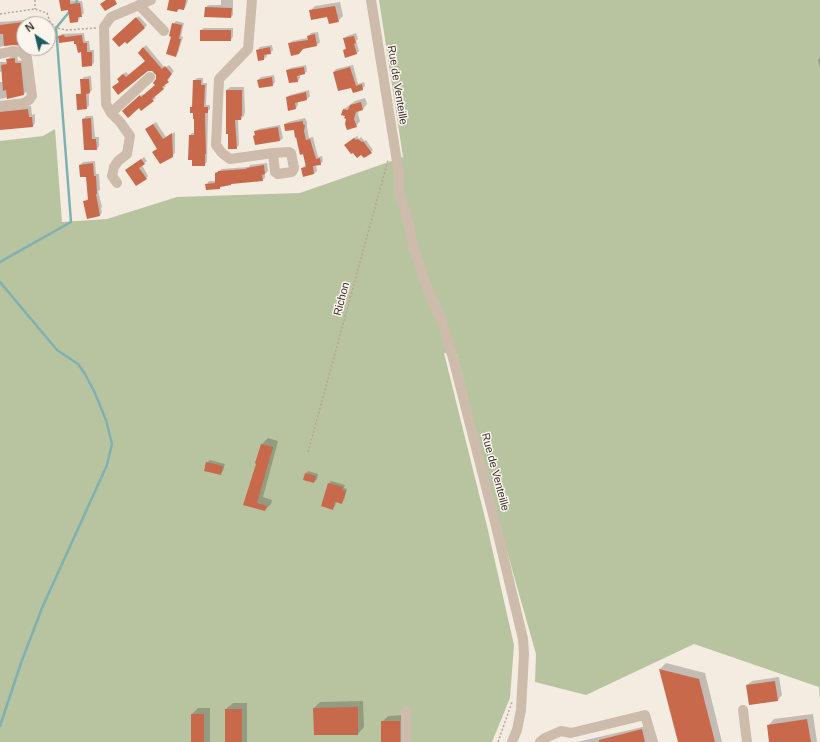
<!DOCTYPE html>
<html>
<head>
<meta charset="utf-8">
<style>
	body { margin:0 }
	#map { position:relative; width:820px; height:742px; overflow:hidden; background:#f4ebe1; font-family:Helvetica,sans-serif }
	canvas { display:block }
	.north { position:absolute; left:16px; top:16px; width:40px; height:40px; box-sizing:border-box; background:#fbf5ee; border:1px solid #aea6a0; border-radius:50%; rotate:325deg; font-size:11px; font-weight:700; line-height:16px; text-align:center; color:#3b302b }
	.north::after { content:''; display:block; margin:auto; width:14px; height:18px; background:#1f5a5e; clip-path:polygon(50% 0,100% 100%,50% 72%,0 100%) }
</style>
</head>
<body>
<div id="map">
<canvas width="820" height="742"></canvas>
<div class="north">N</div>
</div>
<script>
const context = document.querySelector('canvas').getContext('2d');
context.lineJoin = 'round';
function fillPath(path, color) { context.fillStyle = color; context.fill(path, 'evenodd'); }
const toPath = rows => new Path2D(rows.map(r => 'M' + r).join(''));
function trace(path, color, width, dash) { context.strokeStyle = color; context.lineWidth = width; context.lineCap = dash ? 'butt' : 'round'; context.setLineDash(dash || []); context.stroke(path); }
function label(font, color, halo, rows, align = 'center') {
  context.font = font + ' Helvetica,sans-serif'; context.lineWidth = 3; context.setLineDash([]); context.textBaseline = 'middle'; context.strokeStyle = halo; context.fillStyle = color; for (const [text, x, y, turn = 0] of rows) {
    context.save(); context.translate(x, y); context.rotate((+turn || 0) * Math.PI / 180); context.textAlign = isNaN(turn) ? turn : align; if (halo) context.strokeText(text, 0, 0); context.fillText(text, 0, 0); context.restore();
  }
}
fillPath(toPath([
	[379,0,820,0,820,699,819,687,694,644,586,695,535,682,536,654,499,523,457,354,444,353,487,526,514,645,510,698,492,742,0,742,0,141,43,136,55,129,62,222,107,219,177,197,300,193,403,157]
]), '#b8c4a0');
fillPath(toPath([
	[60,0,82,1,84,13,80,16,80,18,78,21,69,9],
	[170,0,188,0,186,6,184,9,180,8,177,11],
	[221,0,233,0,233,15,231,17,206,7,209,5,221,5],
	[340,2,343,16,338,21,328,16,310,11,315,6],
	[139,16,147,25,145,27,127,42,125,40,113,39],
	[25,20,26,24,24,24,23,31,24,42,21,45,12,44,0,47,0,22],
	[176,21,184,23,181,36,183,37,178,53,176,55,173,36,173,24],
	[204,28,233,28,233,37,230,40,201,30],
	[318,32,320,42,317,45,289,44,292,41,308,38,308,36,311,33],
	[84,33,85,41,89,41,90,50,94,50,94,63,92,65,82,51,78,51,75,40,59,36,62,34],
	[356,33,358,39,356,41,359,51,356,54,344,50,347,47,344,39,347,36],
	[146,45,165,68,169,65,174,71,169,76,170,78,164,84,166,86,154,96,156,98,153,100,139,107,124,111,143,94,144,95,157,85,157,75,153,70,148,70,120,81,120,76,126,72,129,75,146,61,139,53],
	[272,45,273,50,270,53,266,54,267,56,264,59,257,50,260,47],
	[17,55,18,61,24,60,27,91,24,94,0,99,0,82,3,82,2,71,0,72,0,62,8,62,8,60,11,56],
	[820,58,820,68,818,60],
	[306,65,307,71,304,74,300,74,300,78,298,81,288,70,290,68],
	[353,65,358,84,364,82,365,86,362,89,352,86,334,72,336,69],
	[274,75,275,82,273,85,258,80,261,77],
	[91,76,92,90,89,93,89,106,86,108,77,95,82,92,81,80,84,77],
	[197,78,203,78,203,83,207,83,206,105,210,105,210,109,208,111,207,162,204,165,193,159,189,159,189,140,190,135,192,133,195,133,195,118,191,108,193,106,194,81],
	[230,87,244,87,245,112,244,116,241,119,238,119,239,145,236,148,227,90],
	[309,90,310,96,307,99,298,102,298,105,296,108,287,97,290,95],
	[365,98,367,104,363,109,359,110,358,114,360,121,356,126,348,118,344,109,355,101],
	[31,106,32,115,35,114,35,123,33,126,0,129,0,110],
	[86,116,93,116,95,137,99,137,99,146,97,149,85,149,83,119],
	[305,118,307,122,307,127,309,138,313,137,318,157,322,156,323,161,320,164,316,165,317,171,314,174,302,168,306,165,304,153,294,128,285,125,288,122],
	[156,122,166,137,175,132,175,153,172,156,153,152,158,148,149,127],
	[280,125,283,138,280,141,256,135,255,132,258,129],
	[357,136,359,139,361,137,364,141,366,140,373,150,371,152,361,153,353,151,348,142],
	[144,157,147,161,142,165,148,176,146,178,126,170],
	[95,161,96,174,99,174,100,190,98,191,102,207,101,208,102,213,99,216,84,202,89,198,87,176,80,165,83,162],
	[267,163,268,171,265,174,265,178,262,180,254,180,222,185,220,188,207,184,209,181,216,181,216,173,222,169,249,167,250,165],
	[268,438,278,441,263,497,272,500,271,504,265,510,244,504,257,463,256,463,262,444],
	[210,460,225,464,223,471,220,474,207,463],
	[308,471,318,474,317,479,314,482,305,474],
	[331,481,345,485,344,488,347,489,344,500,342,502,336,501,335,506,333,508,329,484],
	[666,663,705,673,722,742,680,742,660,669],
	[779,677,782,695,778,700,747,685,752,681],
	[363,701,364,727,358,734,314,708,320,702],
	[233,703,247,703,247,742,226,742,226,709],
	[198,708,210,708,210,742,192,742,192,714],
	[813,714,817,742,770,742,768,726,774,719],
	[405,715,408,742,382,742,382,722,388,716],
	[647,726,651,742,577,742]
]), '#0003');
trace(toPath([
	[75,6,77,0],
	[0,262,71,222,56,28,70,11],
	[0,282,57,350,78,364,85,374,94,391,106,420,112,444,107,465,42,608,21,663,0,726]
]), '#7fb0b2', 2.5);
fillPath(toPath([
	[59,0,70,0,70,4,80,3,82,17,78,17,78,22,70,23,68,10,61,11],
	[106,0,115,0,117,4,105,11,100,4],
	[169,0,186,0,184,10,178,9,177,12,167,10],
	[335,6,339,22,329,24,327,17,311,20,309,10],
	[205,7,232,8,231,18,204,17],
	[136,17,145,28,127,44,125,42,119,47,112,39],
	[23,22,23,32,21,32,22,46,14,45,4,46,3,34,0,34,0,25],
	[172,23,182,25,179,39,181,39,176,57,166,54,171,37,169,36],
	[200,30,231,30,231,41,200,41],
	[315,34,317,46,303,49,299,54,291,56,288,43,308,40,307,36],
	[64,35,65,37,82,35,83,43,87,43,87,52,92,52,92,66,82,67,81,52,78,53,76,44,74,44,74,41,59,43,58,36],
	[354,36,356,43,354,44,357,54,345,58,343,50,346,49,343,38],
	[143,47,162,69,165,66,172,74,167,80,169,82,162,87,164,89,152,99,154,101,141,111,139,108,128,118,122,111,140,95,141,97,155,85,153,83,156,79,156,75,152,71,148,71,118,95,112,87,119,82,117,79,123,74,126,77,145,61,138,53],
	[270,47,271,54,264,55,264,60,258,61,256,50],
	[15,58,15,63,21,63,24,95,7,99,6,90,3,91,1,65,7,64,6,59],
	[304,67,305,74,297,76,298,82,289,83,286,70],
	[350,67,356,86,362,84,363,90,353,93,351,88,338,91,333,72],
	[272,77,273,86,259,88,257,80],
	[80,79,89,79,90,93,86,94,87,109,77,110,76,94,81,94],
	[193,80,201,80,201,85,205,85,204,107,208,107,208,113,205,113,205,119,206,154,205,154,205,166,192,166,192,160,188,160,189,135,194,135,194,119,193,119,193,113,190,113,190,107,192,107],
	[226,90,242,90,242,116,241,116,241,120,235,120,237,149,228,149,228,134,226,134],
	[306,92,307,100,295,103,296,109,288,111,286,97],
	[361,102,363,110,356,112,354,119,357,127,347,130,345,124,346,119,344,118,345,116,341,115,343,109,348,110,350,105],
	[28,109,29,117,32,117,33,127,0,130,0,112],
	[91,118,92,139,96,139,97,150,84,150,82,119],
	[303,121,303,124,305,125,304,131,306,140,310,139,316,159,320,158,321,165,313,166,314,174,303,177,301,168,306,167,303,154,300,155,296,137,295,138,294,130,285,131,284,124],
	[153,124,163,139,172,133,173,157,160,164,152,152,157,149,145,129],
	[278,127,280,141,255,145,253,136,255,135,254,131],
	[354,138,356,140,358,139,362,142,363,141,372,153,364,158,361,155,357,158,353,153,351,154,344,145],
	[141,159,145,164,139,168,147,179,136,186,125,170],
	[93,163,94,176,96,176,97,194,96,194,100,216,87,219,83,201,88,200,86,177,80,177,79,165],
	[264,165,265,174,262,175,263,181,231,184,231,185,220,187,220,189,206,190,205,184,215,183,215,173,218,172,218,171,247,169,246,168],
	[261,444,273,447,257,503,267,506,265,511,243,505,256,464,255,463],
	[206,462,223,466,221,475,204,471],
	[305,473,316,476,314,483,303,480],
	[328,483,343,487,342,490,346,491,342,504,335,502,333,510,321,506],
	[659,669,699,679,715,742,678,742],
	[775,681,778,701,749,705,746,685],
	[358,707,358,735,314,735,313,708],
	[225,709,242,709,242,742,225,742],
	[191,714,204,714,204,742,191,742],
	[807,719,811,742,769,742,767,725],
	[381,721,400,721,400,742,381,742],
	[642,729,645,742,599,742,599,740]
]), '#c8694b');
trace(toPath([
	[35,0,35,9],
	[0,14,35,9,47,13,50,22,56,28,67,30,96,28],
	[308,452,388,160],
	[498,742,512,702]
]), '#b9a596', 1.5, [2, 2]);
trace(toPath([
	[252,0,248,49,219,79,216,145,222,153,230,159,245,157,273,153,289,152,291,153,294,168,292,172,278,174,275,172,273,153],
	[371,0,399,174,399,192,406,214,414,248,425,282,442,322,453,358,495,522,523,639,524,654,521,710,517,730,512,742],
	[139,5,164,31],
	[0,54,13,51,21,52,27,58,32,96,29,100,24,103,0,106],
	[111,113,150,77],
	[117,183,112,176,114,167,118,161,127,154,130,136,120,122,111,113,106,104,104,27,111,17,151,0],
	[743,710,747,742],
	[406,742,406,711],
	[540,742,545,738,561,731,571,733,645,715,653,742]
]), '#cdbbac', 10);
label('11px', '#3b302b', '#fbf5ee', [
	["Rue de Venteille",397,85,81],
	["Richon",342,299,-75],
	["Rue de Venteille",495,472,75]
]);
</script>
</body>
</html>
